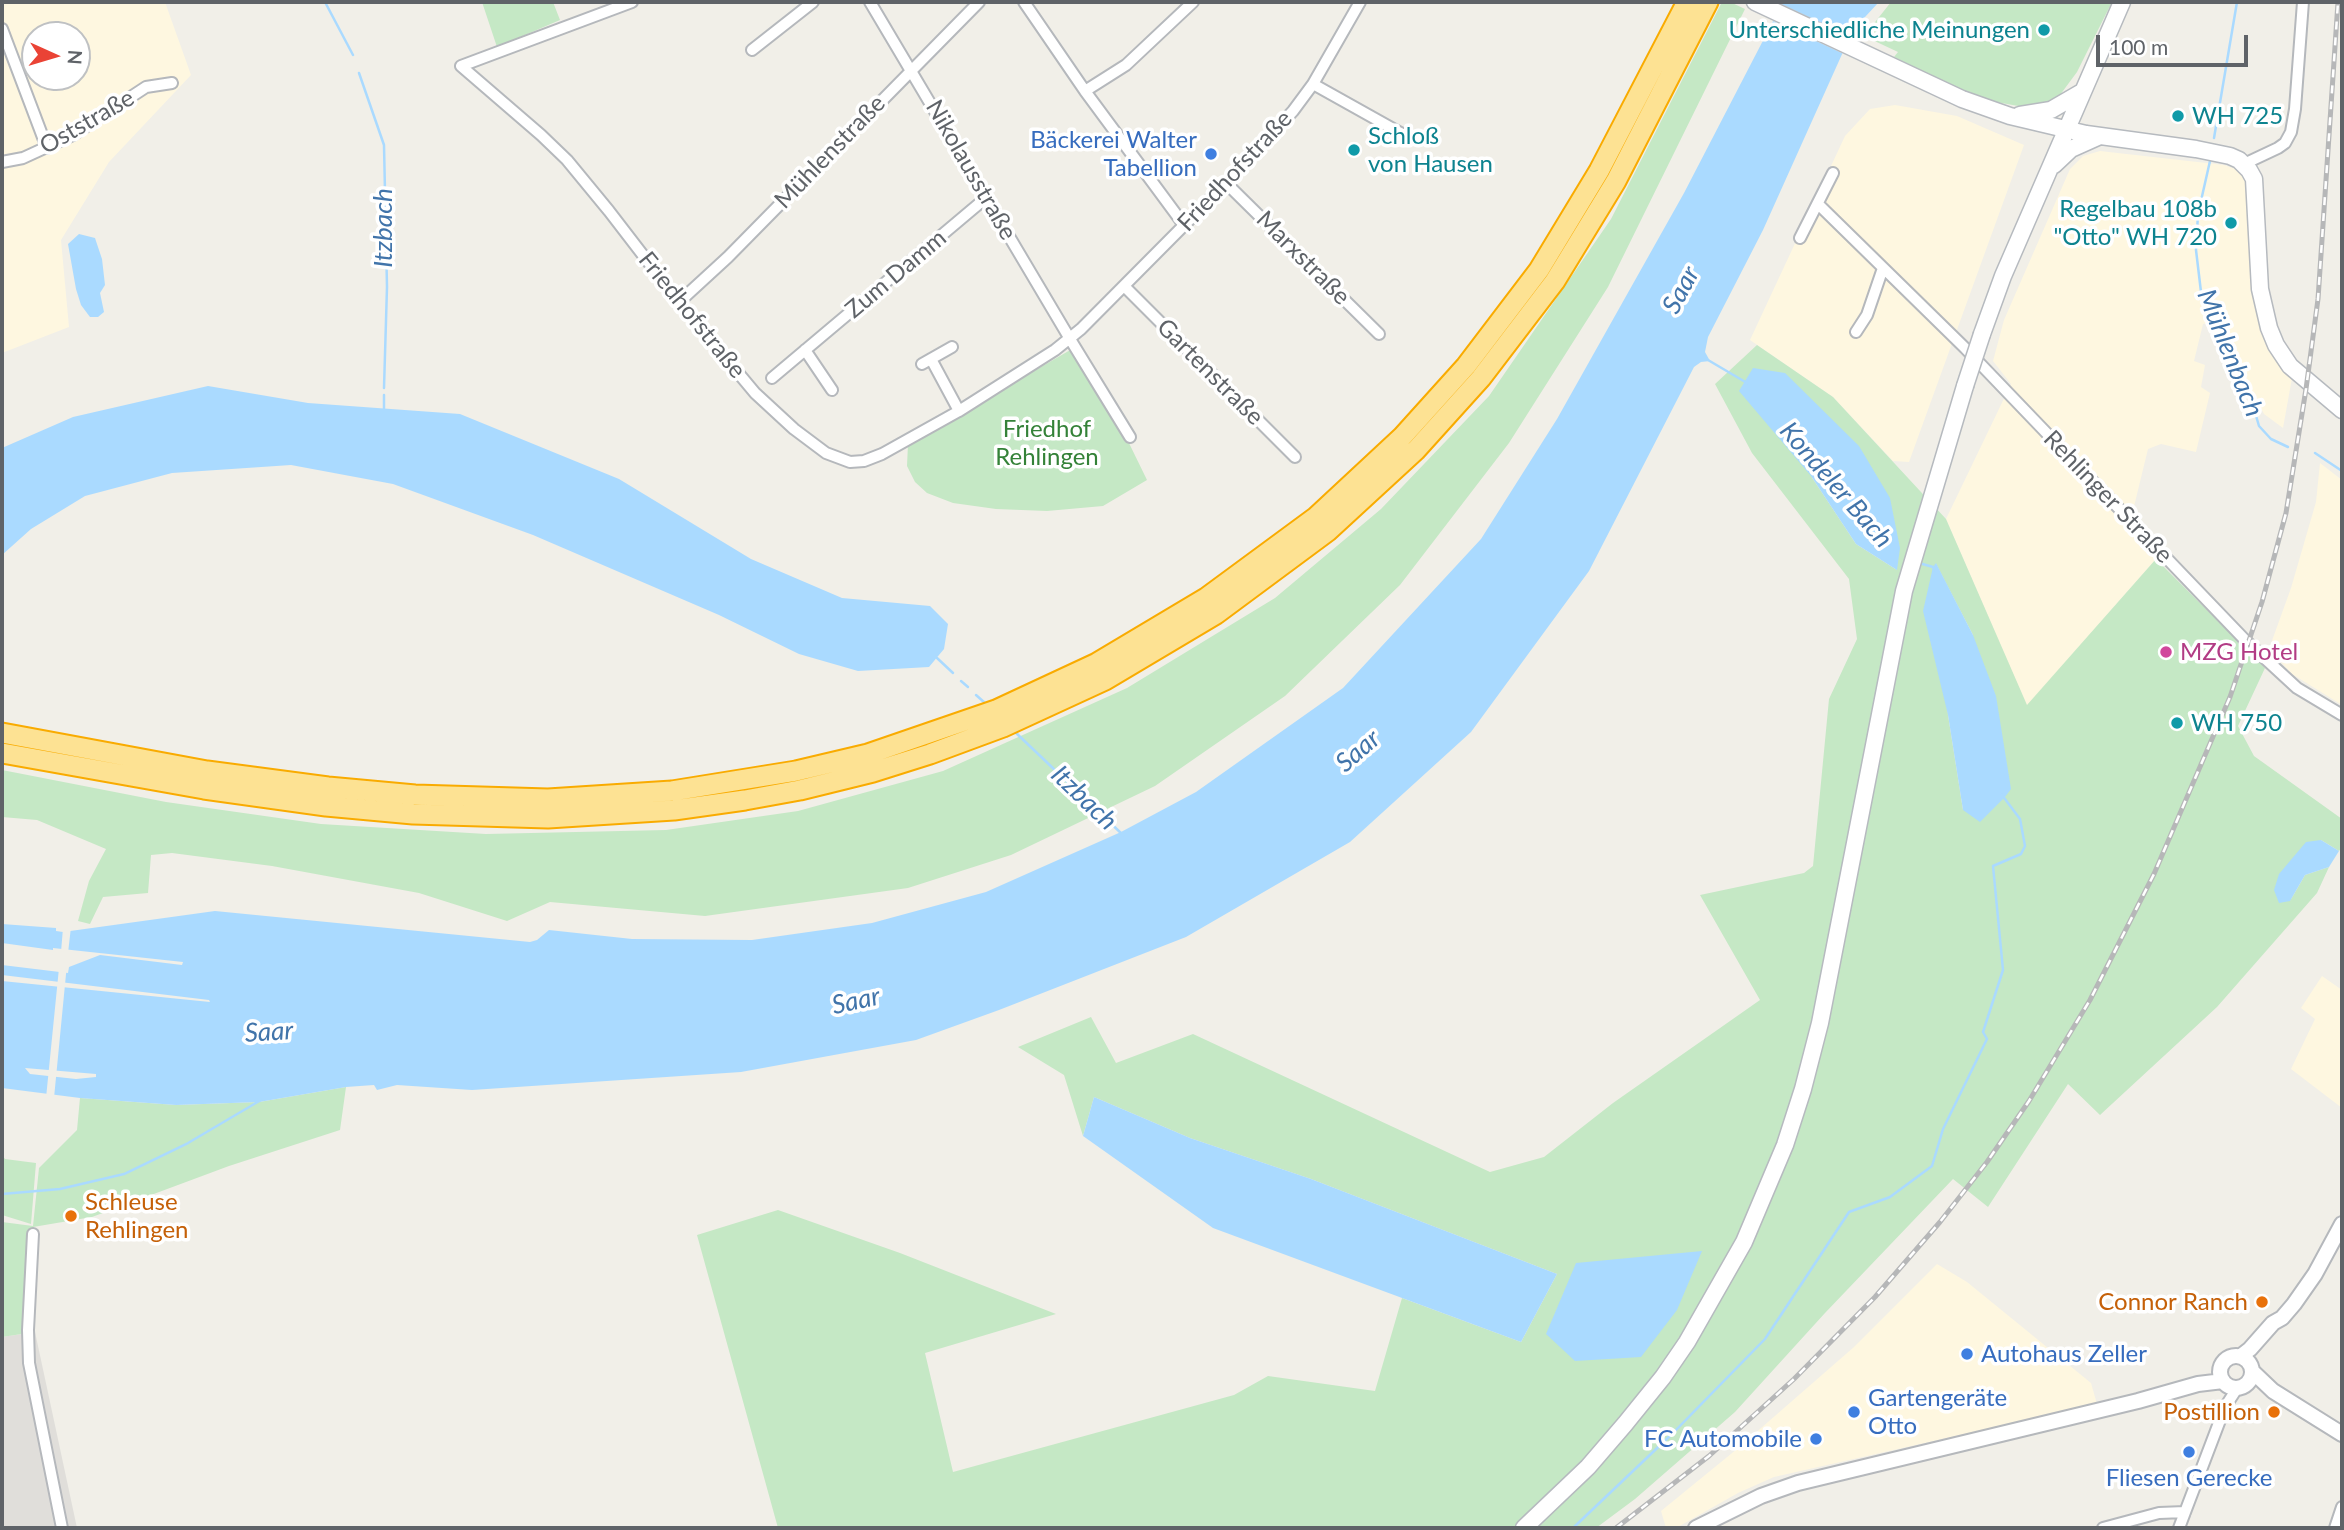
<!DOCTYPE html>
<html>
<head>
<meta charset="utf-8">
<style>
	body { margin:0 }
	#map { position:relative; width:2344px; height:1530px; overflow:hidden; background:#f1efe8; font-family:Lato,sans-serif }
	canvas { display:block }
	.frame { position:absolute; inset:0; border:4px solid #5f6368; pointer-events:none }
	.north { position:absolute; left:21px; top:21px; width:70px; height:70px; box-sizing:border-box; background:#fff; border:2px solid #bfc1c3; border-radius:50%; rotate:94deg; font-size:19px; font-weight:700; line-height:28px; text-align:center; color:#5f6368 }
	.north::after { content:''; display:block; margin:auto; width:24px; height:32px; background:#ea4335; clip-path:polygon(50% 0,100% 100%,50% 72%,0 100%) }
	.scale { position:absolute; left:2096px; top:35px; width:152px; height:32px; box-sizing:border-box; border:4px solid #5f6368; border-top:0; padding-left:9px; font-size:21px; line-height:24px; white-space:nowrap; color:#5f6368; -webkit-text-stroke:5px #fff; paint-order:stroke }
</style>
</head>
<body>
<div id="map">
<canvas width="2344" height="1530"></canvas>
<div class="frame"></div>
<div class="north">N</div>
<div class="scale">100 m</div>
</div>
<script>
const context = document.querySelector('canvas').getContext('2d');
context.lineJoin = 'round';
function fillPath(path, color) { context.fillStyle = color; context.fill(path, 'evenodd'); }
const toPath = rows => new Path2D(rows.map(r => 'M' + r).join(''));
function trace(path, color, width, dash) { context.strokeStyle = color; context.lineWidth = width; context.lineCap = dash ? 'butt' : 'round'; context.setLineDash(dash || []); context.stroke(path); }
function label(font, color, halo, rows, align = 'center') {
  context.font = font + ' Lato,sans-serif'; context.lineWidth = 7; context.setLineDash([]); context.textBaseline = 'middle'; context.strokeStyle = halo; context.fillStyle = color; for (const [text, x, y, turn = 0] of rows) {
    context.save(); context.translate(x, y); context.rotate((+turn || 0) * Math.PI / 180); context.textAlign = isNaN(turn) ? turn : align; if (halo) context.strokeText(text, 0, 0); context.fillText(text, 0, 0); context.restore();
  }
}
fillPath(toPath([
	[2,2,165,2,191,75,109,162,61,240,69,327,2,353],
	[35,35,77,35,77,77,35,77],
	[1895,105,1957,116,2024,145,1909,462,1893,461,1833,397,1750,340,1845,136,1870,109],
	[2100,151,2224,165,2235,169,2247,181,2251,284,2261,324,2292,378,2283,428,2264,414,2216,322,2203,324,2194,361,2205,365,2201,387,2210,393,2196,452,2161,444,2148,449,2128,531,2156,559,2027,706,1946,519,2011,384,1993,361,2004,320,2070,169,2083,156],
	[2320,463,2342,480,2342,705,2292,674,2269,649,2291,588,2316,502],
	[2322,976,2342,990,2342,1108,2291,1069,2315,1019,2301,1008],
	[1937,1264,1967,1282,2091,1383,2097,1404,1774,1477,1738,1493,1676,1528,1666,1528,1661,1511,1737,1449,1854,1347]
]), '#fef7e0');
fillPath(toPath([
	[35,1332,77,1528,2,1528,2,1337]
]), '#e0deda');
fillPath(toPath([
	[482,2,553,2,560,20,497,47],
	[1722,2,1730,2,1745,9,1608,287,1509,443,1400,585,1285,696,1155,786,1011,855,908,888,705,916,550,902,507,921,419,893,272,866,172,853,151,855,148,893,103,897,90,924,78,921,89,881,106,849,37,820,2,817,2,770,166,802,321,824,486,834,666,830,798,811,943,771,1127,688,1275,598,1381,509,1489,396,1611,219],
	[1891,2,2112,2,2077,72,2060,95,2043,106,2024,107,1979,99,1894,57,1898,52,1864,36],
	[1757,345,1833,397,1946,519,2027,705,2156,559,2265,668,2238,726,2254,756,2342,819,2342,847,2339,851,2321,840,2290,901,2305,875,2329,867,2317,893,2217,1007,2100,1115,2068,1084,1988,1207,1953,1179,1825,1313,1735,1412,1635,1499,1596,1528,778,1528,697,1235,778,1210,900,1253,1056,1314,925,1353,953,1472,1234,1395,1268,1376,1375,1391,1402,1298,1521,1342,1557,1274,1311,1179,1190,1138,1094,1097,1083,1136,1064,1075,1018,1047,1091,1017,1116,1063,1193,1034,1490,1172,1544,1157,1613,1103,1760,1000,1700,895,1804,873,1813,866,1829,699,1857,639,1849,579,1752,453,1715,384],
	[1811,476,1897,570,1856,544],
	[1936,564,1973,635,1963,810,1948,715],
	[1072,349,1127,439,1147,480,1103,506,1047,511,996,509,953,503,927,493,915,482,907,466,908,444],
	[346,1087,340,1130,229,1166,92,1217,33,1227,35,1332,2,1337,2,1222,33,1226,39,1168,77,1130,80,1098,176,1105,259,1102],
	[2,1155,5,1159,36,1163,31,1224,2,1215]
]), '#c5e8c5');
fillPath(toPath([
	[1783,2,1879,2,1865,17,1843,52,1763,230,1708,337,1705,352,1710,361,1701,362,1694,367,1589,571,1471,732,1350,842,1186,937,999,1010,916,1040,741,1072,472,1090,397,1085,377,1090,374,1085,346,1087,259,1102,176,1105,80,1098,2,1088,2,981,210,1002,209,1000,2,975,2,965,68,973,69,967,100,955,182,965,183,962,53,948,53,950,2,943,2,924,56,928,56,931,63,932,215,911,530,942,537,940,549,930,632,939,752,940,872,923,986,892,1121,832,1196,792,1343,688,1481,539,1557,419,1684,193],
	[25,1068,96,1074,96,1077,76,1079,30,1074],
	[79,234,95,238,102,259,105,285,100,293,104,312,98,317,90,317,81,305,76,289,68,244],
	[1753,368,1785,373,1859,446,1890,498,1900,548,1897,570,1856,544,1811,476,1739,391],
	[208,386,308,403,460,414,619,479,751,559,842,598,930,606,948,624,944,649,929,667,858,671,799,654,719,615,533,535,393,484,291,465,172,473,85,496,31,529,2,555,2,448,73,417],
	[1936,563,1973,635,1996,696,2011,789,2005,797,1980,822,1963,810,1948,715,1923,611,1933,567],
	[2321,840,2339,851,2329,867,2305,875,2290,901,2279,903,2274,890,2279,874,2306,842],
	[1094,1097,1190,1138,1311,1179,1557,1274,1521,1342,1213,1228,1083,1136],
	[1702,1251,1677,1310,1641,1357,1575,1361,1546,1334,1576,1263]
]), '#aadaff');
fillPath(toPath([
	[1779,3,1856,39,1846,55,1771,20],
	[71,927,68,953,61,952,63,928],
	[67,964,54,1098,46,1098,59,968,65,969]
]), '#f1efe8');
trace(toPath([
	[325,2,353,55],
	[359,73,384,145,387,287,384,388],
	[2214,138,2237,2],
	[2210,161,2198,214,2196,250,2201,292,2249,392,2259,426,2271,439,2288,447],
	[1708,360,1747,383],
	[384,409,384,395],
	[2315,453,2342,471],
	[1919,563,1933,567,1934,570],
	[937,658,953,673],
	[961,681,968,687],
	[976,695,985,703],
	[1014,731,1123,835],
	[2,1194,60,1189,124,1174,188,1143,261,1100],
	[1573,1528,1673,1433,1765,1339,1849,1212,1890,1197,1932,1166,1943,1129,1987,1039,1983,1032,2003,970,1993,866,2021,854,2025,846,2020,819,2002,795]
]), '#aadaff', 2.5);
const minor = toPath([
	[632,2,461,66,541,135,567,160,609,211,679,302,755,393,794,429,826,453,850,462,864,461,882,454,959,411,1055,350,1081,329,1226,183,1293,111,1313,84,1360,2],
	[870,2,1070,339,1130,437],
	[1024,2,1085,91,1184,225],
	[2,29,47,148],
	[752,50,813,2],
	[1313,84,1406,136],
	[1085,91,1126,65,1193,2],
	[2,162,23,158,73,135,146,87,172,83],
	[2244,164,2278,148,2285,143,2291,132,2295,109,2303,2],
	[1226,183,1379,334],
	[1818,204,1965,348,2246,641,2297,688,2342,715],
	[1800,238,1833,173],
	[1125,287,1295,457],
	[679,302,728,257,979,2],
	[1856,332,1867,315,1883,268],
	[805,350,832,390],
	[931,359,959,411],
	[922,364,952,347],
	[772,378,987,197],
	[33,1234,28,1330,29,1363,62,1528],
	[2103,1528,2159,1513,2185,1512],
	[2179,1528,2225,1407,2238,1387],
	[2335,1528,2342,1507]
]);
const tertiary = toPath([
	[2241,1356,2250,1349,2273,1323,2282,1318,2294,1304,2315,1274,2342,1224],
	'2220 1372a16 16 0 1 1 32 0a16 16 0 1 1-32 0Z',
	[2252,1371,2273,1391,2342,1434],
	[1696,1528,1761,1496,1798,1483,2138,1401,2198,1384,2223,1381]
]);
const secondary = toPath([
	[1755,2,1962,99,2010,116,2086,134,2196,149,2230,156,2239,160,2249,170,2254,179,2260,289,2269,328,2276,345,2290,366,2342,410],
	[2020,115,2051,110,2082,92],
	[2054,165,2071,149,2100,136],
	[1982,334,2003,276,2122,2],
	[1524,1528,1588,1467,1625,1424,1663,1377,1687,1342,1744,1242,1785,1145,1803,1089,1820,1023,1904,591,1965,386]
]);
const motorway = toPath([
	[2,733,207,771,328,787,415,795,548,799,672,791,796,771,868,754,996,710,1097,663,1206,598,1316,517,1402,437,1466,366,1539,270,1599,171,1687,2],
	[2,753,204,789,326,806,413,814,548,818,674,810,745,800,800,790,873,772,930,754,1003,727,1105,680,1216,614,1328,531,1416,450,1481,378,1555,281,1616,181,1708,2]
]);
trace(minor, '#b5b8bc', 14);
trace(tertiary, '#b5b8bc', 18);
trace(secondary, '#b6babf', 19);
trace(motorway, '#f9ab00', 23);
trace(minor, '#fff', 10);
trace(tertiary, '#fff', 14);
trace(secondary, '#fff', 16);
trace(motorway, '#fde293', 19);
const rail = toPath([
	[1616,1528,1709,1456,1794,1379,1875,1297,1940,1222,1987,1162,2029,1101,2090,1000,2154,874,2230,697,2262,602,2286,513,2306,389,2318,299,2338,2]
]);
trace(rail, '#b6b7b8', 5);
trace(rail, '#fff', 2.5, [8]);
const secondaryBridge = toPath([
	[1965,386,1982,334]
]);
trace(secondaryBridge, '#b6babf', 19, []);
trace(secondaryBridge, '#fff', 16);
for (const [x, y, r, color] of [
	[2044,30,7,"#0f9aa8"],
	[2178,116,7,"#0f9aa8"],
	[1354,150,7,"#0f9aa8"],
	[1211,154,7,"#3f7fe0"],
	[2231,223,7,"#0f9aa8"],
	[2166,652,7,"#d1479c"],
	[2177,723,7,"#0f9aa8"],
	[71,1216,7,"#e8710a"],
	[2262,1302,7,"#e8710a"],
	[1967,1354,7,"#3f7fe0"],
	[1854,1412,7,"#3f7fe0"],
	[2274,1412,7,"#e8710a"],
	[1816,1439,7,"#3f7fe0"],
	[2189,1452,7,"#3f7fe0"]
]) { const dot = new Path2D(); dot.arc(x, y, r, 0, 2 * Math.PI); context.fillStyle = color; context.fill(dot); trace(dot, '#fff', 2.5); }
label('24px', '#0d838f', '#fff', [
	["Unterschiedliche Meinungen",2030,30,"right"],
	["WH 725",2192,116],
	["Schloß",1368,136],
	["von Hausen",1368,164],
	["Regelbau 108b",2217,209,"right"],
	["\"Otto\" WH 720",2217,237,"right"],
	["WH 750",2191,723]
], 'left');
label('24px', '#5f6368', '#fff', [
	["Oststraße",87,122,-30],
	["Mühlenstraße",830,152,-46],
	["Nikolausstraße",971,170,60],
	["Friedhofstraße",1235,171,-47],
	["Marxstraße",1303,258,45],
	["Zum Damm",896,274,-40],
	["Friedhofstraße",692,315,51],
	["Gartenstraße",1210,372,45],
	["Rehlinger Straße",2108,497,46]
]);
label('24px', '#366cbe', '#fff', [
	["Bäckerei Walter",1197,140],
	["Tabellion",1197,168],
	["Autohaus Zeller",1981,1354,"left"],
	["Gartengeräte",1868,1398,"left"],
	["Otto",1868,1426,"left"],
	["FC Automobile",1802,1439],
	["Fliesen Gerecke",2189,1478,"center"]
], 'right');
label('24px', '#348238', '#fff', [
	["Friedhof",1047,429],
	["Rehlingen",1047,457]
]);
label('24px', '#b23c85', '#fff', [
	["MZG Hotel",2180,652]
], 'left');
label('24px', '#c56008', '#fff', [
	["Schleuse",85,1202,"left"],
	["Rehlingen",85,1230,"left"],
	["Connor Ranch",2248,1302],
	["Postillion",2260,1412]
], 'right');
label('italic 26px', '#4174aa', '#fff', [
	["Itzbach",384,228,-90],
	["Saar",1681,290,-62],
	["Mühlenbach",2230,353,68],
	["Kondeler Bach",1836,485,49],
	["Saar",1358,751,-41],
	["Itzbach",1084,798,44],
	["Saar",856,1001,-12],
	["Saar",269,1032,-3]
]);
</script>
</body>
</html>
